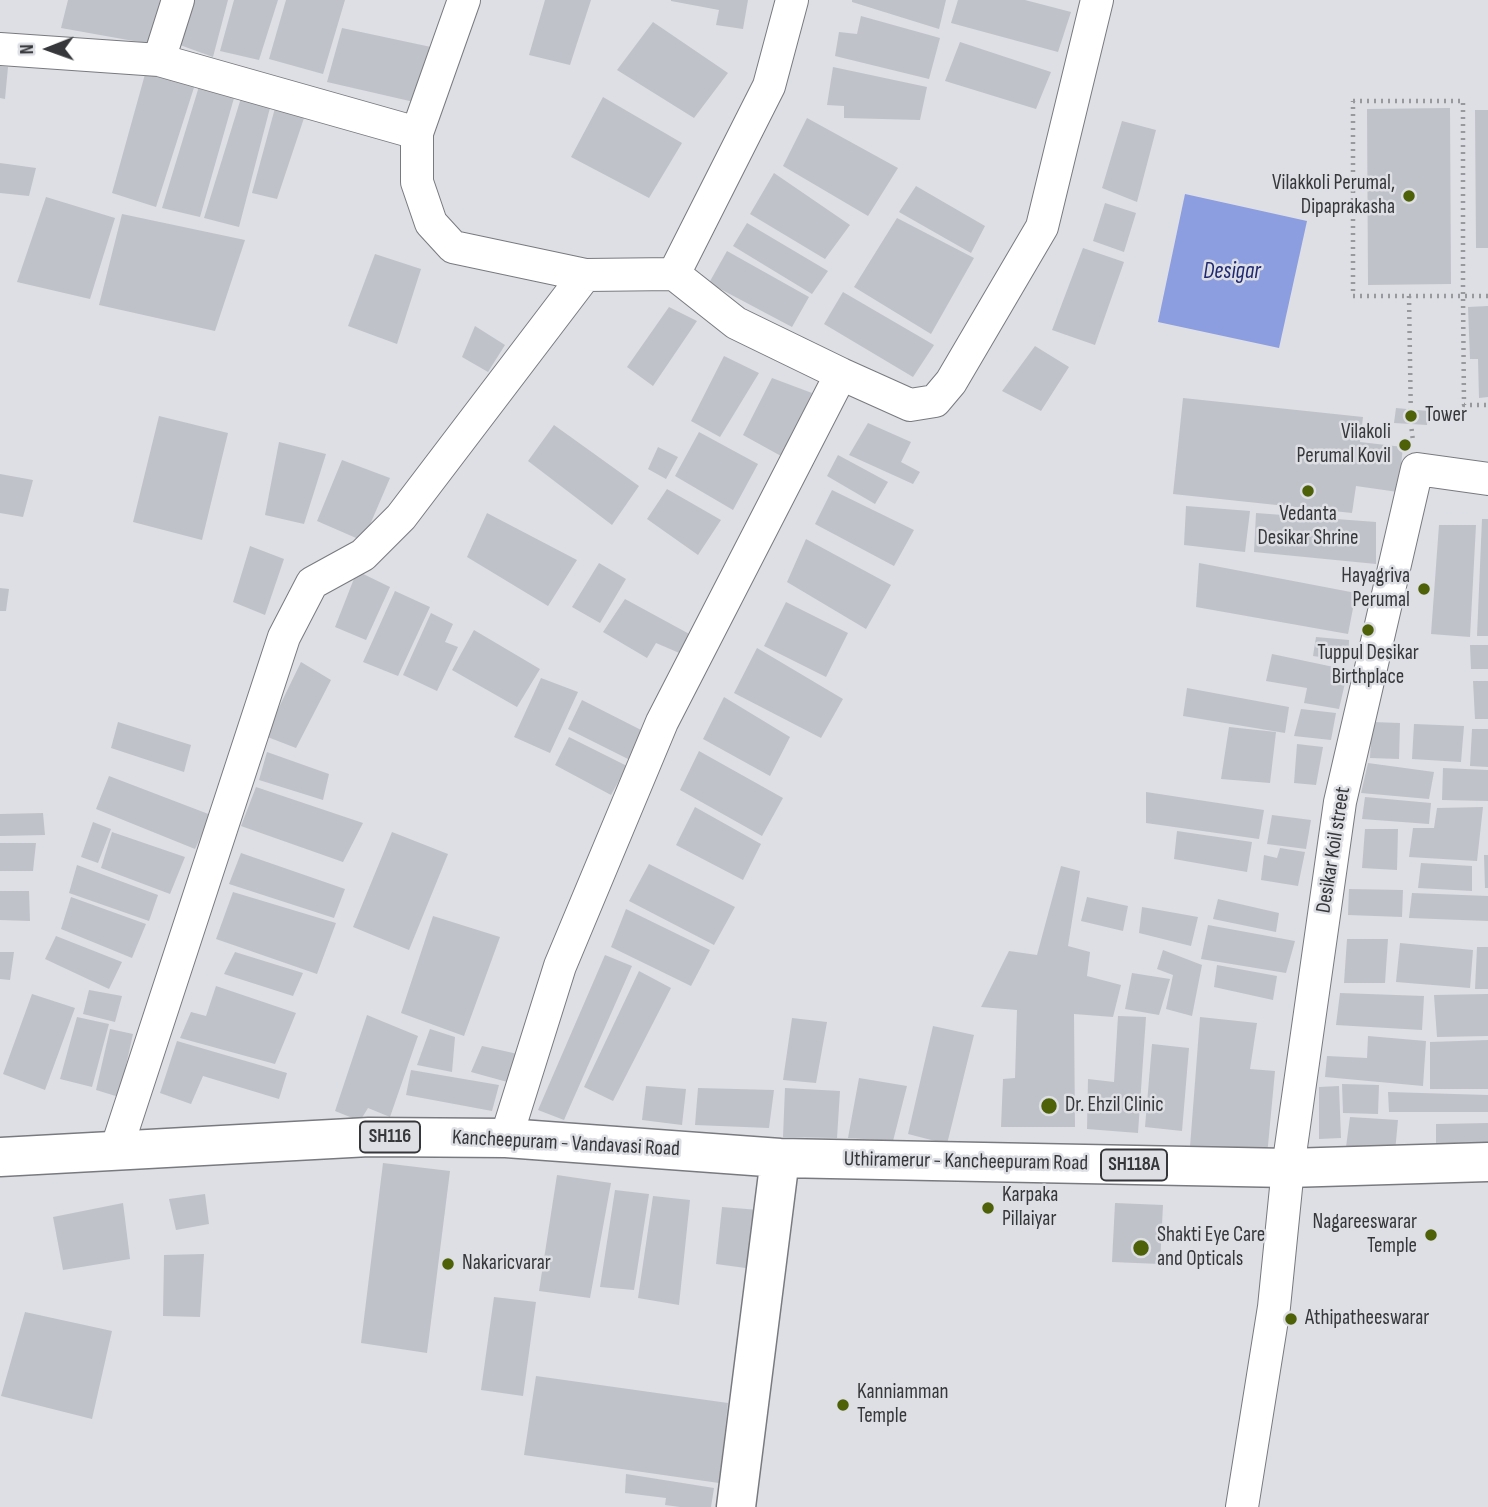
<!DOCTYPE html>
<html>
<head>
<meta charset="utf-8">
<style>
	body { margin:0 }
	#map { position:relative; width:1488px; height:1507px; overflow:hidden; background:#dddfe5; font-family:"Sofia Sans Condensed",sans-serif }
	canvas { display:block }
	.north { position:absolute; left:14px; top:14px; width:70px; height:70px; -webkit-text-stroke:5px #dddfe5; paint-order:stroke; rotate:269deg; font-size:19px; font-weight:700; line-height:28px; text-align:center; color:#36373a }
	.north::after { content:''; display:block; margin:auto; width:24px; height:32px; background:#36373a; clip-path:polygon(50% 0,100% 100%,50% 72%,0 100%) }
</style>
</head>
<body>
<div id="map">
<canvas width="1488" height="1507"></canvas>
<div class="north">N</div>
</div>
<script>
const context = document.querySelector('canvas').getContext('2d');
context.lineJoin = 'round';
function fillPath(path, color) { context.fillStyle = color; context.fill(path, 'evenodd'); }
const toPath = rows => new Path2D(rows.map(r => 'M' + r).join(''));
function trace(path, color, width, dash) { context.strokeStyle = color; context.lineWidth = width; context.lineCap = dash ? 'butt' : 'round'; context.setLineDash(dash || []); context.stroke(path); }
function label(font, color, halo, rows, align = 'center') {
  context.font = font + ' "Sofia Sans Condensed",sans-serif'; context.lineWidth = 5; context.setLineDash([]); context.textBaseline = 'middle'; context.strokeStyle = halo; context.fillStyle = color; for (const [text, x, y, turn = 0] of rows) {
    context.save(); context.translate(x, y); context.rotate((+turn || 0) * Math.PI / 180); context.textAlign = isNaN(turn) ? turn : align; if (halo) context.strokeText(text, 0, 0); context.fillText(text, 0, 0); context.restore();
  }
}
fillPath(toPath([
	[1185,194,1307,221,1279,348,1158,322]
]), '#8c9edf');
fillPath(toPath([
	[68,0,171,0,156,45,61,28],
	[192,0,228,0,213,57,180,45],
	[234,0,278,0,259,60,220,51],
	[286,0,345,0,323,74,269,59],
	[545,0,591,0,570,65,529,55],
	[671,0,748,0,743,29,716,25,719,10,671,1],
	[852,0,946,0,939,29,852,2],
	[958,0,1025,0,1071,12,1058,52,951,23],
	[861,16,940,38,929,79,835,56,839,32,857,34],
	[653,22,728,73,694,118,617,70],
	[342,28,431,47,414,102,327,82],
	[960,42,1051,72,1036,109,945,81],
	[0,66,8,67,5,99,0,98],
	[147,67,197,78,156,207,112,193],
	[833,67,927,87,920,120,844,118,844,106,827,105],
	[200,83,236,91,200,217,162,208],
	[603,97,682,143,649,198,571,157],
	[241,98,271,104,239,227,204,218],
	[275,108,305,115,277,199,252,193],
	[1450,108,1451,284,1368,285,1367,109],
	[1475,110,1488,110,1488,248,1476,248],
	[807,118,898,168,868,216,783,166],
	[1122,121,1156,130,1137,202,1102,188],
	[0,163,36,168,29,196,0,193],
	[774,173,850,225,825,259,750,214],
	[916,186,985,226,971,253,899,212],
	[46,197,115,218,90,299,17,282],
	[1105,203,1136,213,1124,252,1093,241],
	[122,214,245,240,215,331,99,305],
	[897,218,974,258,931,334,854,287],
	[747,223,828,271,812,294,733,246],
	[1083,248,1124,262,1095,345,1052,330],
	[727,251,809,297,792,327,709,283],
	[375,254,421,269,397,344,348,326],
	[843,292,934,345,913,377,824,324],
	[1488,306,1488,397,1479,398,1478,359,1470,359,1468,307],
	[669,307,697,321,653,386,627,367],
	[475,326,505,345,488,372,462,357],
	[1035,346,1069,367,1041,411,1002,391],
	[724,356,759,373,720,437,691,421],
	[772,378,812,393,781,456,743,435],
	[1183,398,1363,417,1360,442,1403,447,1398,492,1356,486,1352,513,1173,494],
	[1396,408,1428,411,1427,425,1394,423],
	[159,416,228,433,202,540,133,522],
	[868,423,911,442,901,462,920,472,913,484,849,455],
	[554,425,639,486,612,525,528,461],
	[699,432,758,464,733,510,675,476],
	[279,442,326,454,304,524,265,515],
	[658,447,678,457,666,479,648,469],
	[838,455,888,482,875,504,827,476],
	[342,460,390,478,363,541,317,521],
	[0,474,33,480,23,517,0,513],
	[667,489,721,520,698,555,647,519],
	[832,490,914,530,894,566,815,524],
	[1186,506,1250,511,1245,552,1184,545],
	[487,513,577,560,548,606,467,557],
	[1256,513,1376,522,1376,564,1254,552],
	[1482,519,1488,519,1488,636,1477,636],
	[1439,525,1476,525,1470,637,1431,634],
	[806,539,891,585,866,629,787,582],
	[250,546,284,559,265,615,233,602],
	[599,563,626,579,600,623,572,607],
	[1199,563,1356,593,1348,634,1196,607],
	[357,571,390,587,366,640,335,627],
	[0,588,9,589,6,611,0,611],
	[395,591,430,607,398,676,363,662],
	[625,599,693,636,684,655,656,643,647,658,603,632],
	[786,602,848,633,826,677,764,646],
	[431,613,453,624,445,642,458,647,437,691,403,675],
	[474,630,540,669,517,707,452,670],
	[1316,637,1349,640,1348,661,1313,656],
	[1470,645,1488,645,1488,669,1471,669],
	[757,648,843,699,821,738,734,693],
	[1272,654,1348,670,1339,709,1304,703,1307,688,1266,681],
	[301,662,331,680,296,748,265,736],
	[541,678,578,692,550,753,514,737],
	[1473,681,1488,681,1488,719,1475,719],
	[1187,688,1289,707,1285,733,1183,716],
	[724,697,790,737,770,776,703,739],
	[582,700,647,733,630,760,568,729],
	[1301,709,1336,713,1331,740,1294,736],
	[118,722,191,745,184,772,111,748],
	[1372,722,1400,723,1399,759,1370,758],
	[1414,724,1464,726,1461,762,1412,759],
	[1229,727,1276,732,1270,783,1221,779],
	[1472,729,1488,729,1488,767,1470,766],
	[569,737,627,766,611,795,555,765],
	[1297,744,1323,747,1316,785,1294,783],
	[699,751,783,798,762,836,680,790],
	[267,752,329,774,323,800,259,780],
	[1368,763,1434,772,1429,799,1361,793],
	[1443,768,1488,770,1488,801,1442,800],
	[109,776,211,815,195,849,96,809],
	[256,787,363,823,343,862,241,826],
	[1146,792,1264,810,1259,839,1146,823],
	[1365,797,1431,803,1429,824,1362,819],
	[695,807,761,844,743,880,676,845],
	[1483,807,1477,861,1409,857,1413,828,1434,828,1437,808],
	[43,813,45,835,0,836,0,814],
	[1272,815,1311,820,1306,849,1267,844],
	[93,822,111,829,98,863,81,857],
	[1365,829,1398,829,1397,870,1362,868],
	[1177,831,1252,842,1247,872,1174,859],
	[112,832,185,857,170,894,101,868],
	[392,832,448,854,409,950,353,927],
	[0,843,36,843,33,871,0,871],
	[1280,848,1305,852,1298,886,1261,880,1264,855,1277,858],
	[241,853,345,889,334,918,229,884],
	[1484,855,1488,855,1488,888,1485,888],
	[1421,863,1472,866,1472,891,1418,888],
	[649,864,735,907,714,945,629,901],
	[77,865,158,895,149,921,69,893],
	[1061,866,1080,871,1068,946,1090,952,1087,976,1121,985,1113,1017,1074,1014,1075,1127,1001,1127,1003,1079,1015,1078,1017,1010,981,1007,1009,951,1037,955],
	[1349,889,1403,890,1402,917,1348,915],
	[0,891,29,891,30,921,0,920],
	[233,892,336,923,317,974,216,939],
	[1412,893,1488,896,1488,921,1409,918],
	[71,897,146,924,132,958,61,929],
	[1087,897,1128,906,1123,931,1081,921],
	[1218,899,1279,913,1276,932,1213,919],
	[1142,907,1198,917,1191,946,1139,933],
	[626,909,710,950,691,986,611,947],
	[433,916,500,937,464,1036,401,1013],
	[1208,925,1295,941,1286,973,1201,959],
	[56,936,122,962,109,989,45,959],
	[1347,939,1388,939,1385,983,1344,983],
	[1400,943,1473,950,1470,988,1396,982],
	[1477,947,1488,947,1488,989,1475,989],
	[1163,950,1202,965,1192,1016,1166,1009,1173,975,1157,969],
	[0,952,14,952,10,980,0,979],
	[235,952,303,973,293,996,224,974],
	[605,955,632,966,564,1120,538,1110],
	[1217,965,1277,976,1273,1000,1214,987],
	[639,971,671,988,613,1101,584,1087],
	[1132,973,1170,979,1159,1015,1125,1009],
	[216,986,296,1013,275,1064,180,1038,191,1012,206,1016],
	[89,990,122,996,115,1022,83,1014],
	[1340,993,1424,996,1422,1030,1336,1025],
	[32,994,75,1008,45,1090,3,1074],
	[1488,994,1488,1036,1437,1037,1434,995],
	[367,1015,418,1036,390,1117,368,1108,360,1121,335,1111],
	[1118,1016,1146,1017,1138,1133,1087,1129,1088,1079,1114,1082],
	[77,1017,109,1024,92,1087,60,1079],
	[1200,1017,1257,1023,1250,1069,1275,1071,1267,1156,1190,1147],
	[792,1018,827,1022,816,1083,783,1080],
	[933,1026,974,1035,947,1144,908,1134],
	[110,1029,133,1034,119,1097,96,1090],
	[430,1029,455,1037,452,1072,417,1065],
	[1368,1036,1426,1041,1423,1086,1325,1077,1327,1056,1367,1058],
	[1488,1040,1488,1089,1430,1089,1430,1042],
	[177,1041,287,1073,279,1099,203,1076,191,1104,160,1093],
	[1152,1044,1189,1048,1182,1131,1145,1127],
	[482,1046,522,1055,511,1083,471,1072],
	[411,1070,499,1085,492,1111,406,1095],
	[859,1078,907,1086,893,1141,848,1138],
	[1342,1084,1379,1085,1378,1114,1343,1113],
	[646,1086,686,1089,682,1125,642,1120],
	[1339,1086,1341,1138,1319,1139,1319,1087],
	[698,1088,774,1090,769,1128,695,1125],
	[785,1088,840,1091,837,1138,783,1137],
	[1388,1092,1488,1095,1488,1112,1389,1112],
	[1350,1117,1398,1120,1395,1152,1346,1147],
	[1488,1123,1488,1158,1436,1158,1436,1124],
	[383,1163,450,1171,427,1353,361,1343],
	[557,1175,611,1183,590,1298,539,1291],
	[615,1190,649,1194,634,1290,600,1287],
	[205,1194,209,1224,176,1230,169,1199],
	[653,1196,690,1200,679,1305,638,1298],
	[123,1203,130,1259,63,1270,53,1217],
	[1115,1203,1163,1205,1160,1264,1112,1262],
	[722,1207,759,1210,753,1269,716,1264],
	[204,1254,200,1317,163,1316,164,1255],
	[494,1297,536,1302,523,1396,481,1390],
	[25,1312,112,1331,92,1419,1,1396],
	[536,1376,728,1403,719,1483,524,1455],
	[626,1474,714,1488,711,1507,680,1507,665,1505,666,1498,625,1493]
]), '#c0c2c9');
const minor = toPath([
	[464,0,417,133,417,182,431,223,453,247,585,275,674,274],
	[792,0,769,86,674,274,736,323,841,374,910,405,935,401,951,382,1042,227,1097,0],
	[0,49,159,60,417,133],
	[159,60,178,0],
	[506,1138,560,966,662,722,841,374],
	[116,1150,284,637,312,583,363,555,401,517,585,275],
	[1242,1507,1274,1307,1288,1168,1340,802,1417,469,1488,479]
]);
const major = toPath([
	[0,1157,369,1137,506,1138,780,1158,1288,1168,1488,1162],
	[736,1507,780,1158]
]);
trace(minor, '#787a7f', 34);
trace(major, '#787a7f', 41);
trace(toPath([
	[1353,101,1463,101,1463,296,1353,296,1353,101],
	[1409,296,1411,424,1413,441],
	[1488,296,1463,296,1464,405,1488,405]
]), '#97999d', 4.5, [2, 5]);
trace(minor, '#fff', 32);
trace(major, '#fff', 38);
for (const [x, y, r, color] of [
	[1409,196,7,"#4f6108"],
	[1411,416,7,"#4f6108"],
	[1405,445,7,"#4f6108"],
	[1308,491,7,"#4f6108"],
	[1424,589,7,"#4f6108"],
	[1368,630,7,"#4f6108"],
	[1049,1106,9,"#4f6108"],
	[988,1208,7,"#4f6108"],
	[1431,1235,7,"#4f6108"],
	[1141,1248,9,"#4f6108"],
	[448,1264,7,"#4f6108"],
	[1291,1319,7,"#4f6108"],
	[843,1405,7,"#4f6108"]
]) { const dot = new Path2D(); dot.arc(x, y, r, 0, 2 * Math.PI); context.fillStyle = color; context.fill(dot); trace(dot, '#dddfe5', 2.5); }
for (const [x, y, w] of [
	[390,1137,60],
	[1134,1165,66]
]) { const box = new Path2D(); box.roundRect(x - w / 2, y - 15.5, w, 31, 5); context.fillStyle = '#dddfe5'; context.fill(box); trace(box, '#36373a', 2); }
label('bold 19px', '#36373a', null, [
	["SH116",390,1137],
	["SH118A",1134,1165]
]);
label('21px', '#36373a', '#dddfe5', [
	["Vilakkoli Perumal,",1395,184,"right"],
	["Dipaprakasha",1395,208,"right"],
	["Tower",1425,416],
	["Vilakoli",1391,433,"right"],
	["Perumal Kovil",1391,457,"right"],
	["Vedanta",1308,515,"center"],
	["Desikar Shrine",1308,539,"center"],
	["Hayagriva",1410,577,"right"],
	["Perumal",1410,601,"right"],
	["Tuppul Desikar",1368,654,"center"],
	["Birthplace",1368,678,"center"],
	["Dr. Ehzil Clinic",1065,1106],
	["Karpaka",1002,1196],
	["Pillaiyar",1002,1220],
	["Nagareeswarar",1417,1223,"right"],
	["Temple",1417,1247,"right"],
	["Shakti Eye Care",1157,1236],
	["and Opticals",1157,1260],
	["Nakaricvarar",462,1264],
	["Athipatheeswarar",1305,1319],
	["Kanniamman",857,1393],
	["Temple",857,1417]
], 'left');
label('21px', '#36373a', '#dddfe5', [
	["Desikar Koil street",1334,850,-81],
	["Kancheepuram - Vandavasi Road",566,1144,3],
	["Uthiramerur - Kancheepuram Road",966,1162,1]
]);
label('italic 23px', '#1f2872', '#dddfe5', [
	["Desigar",1232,272]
]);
</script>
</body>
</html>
